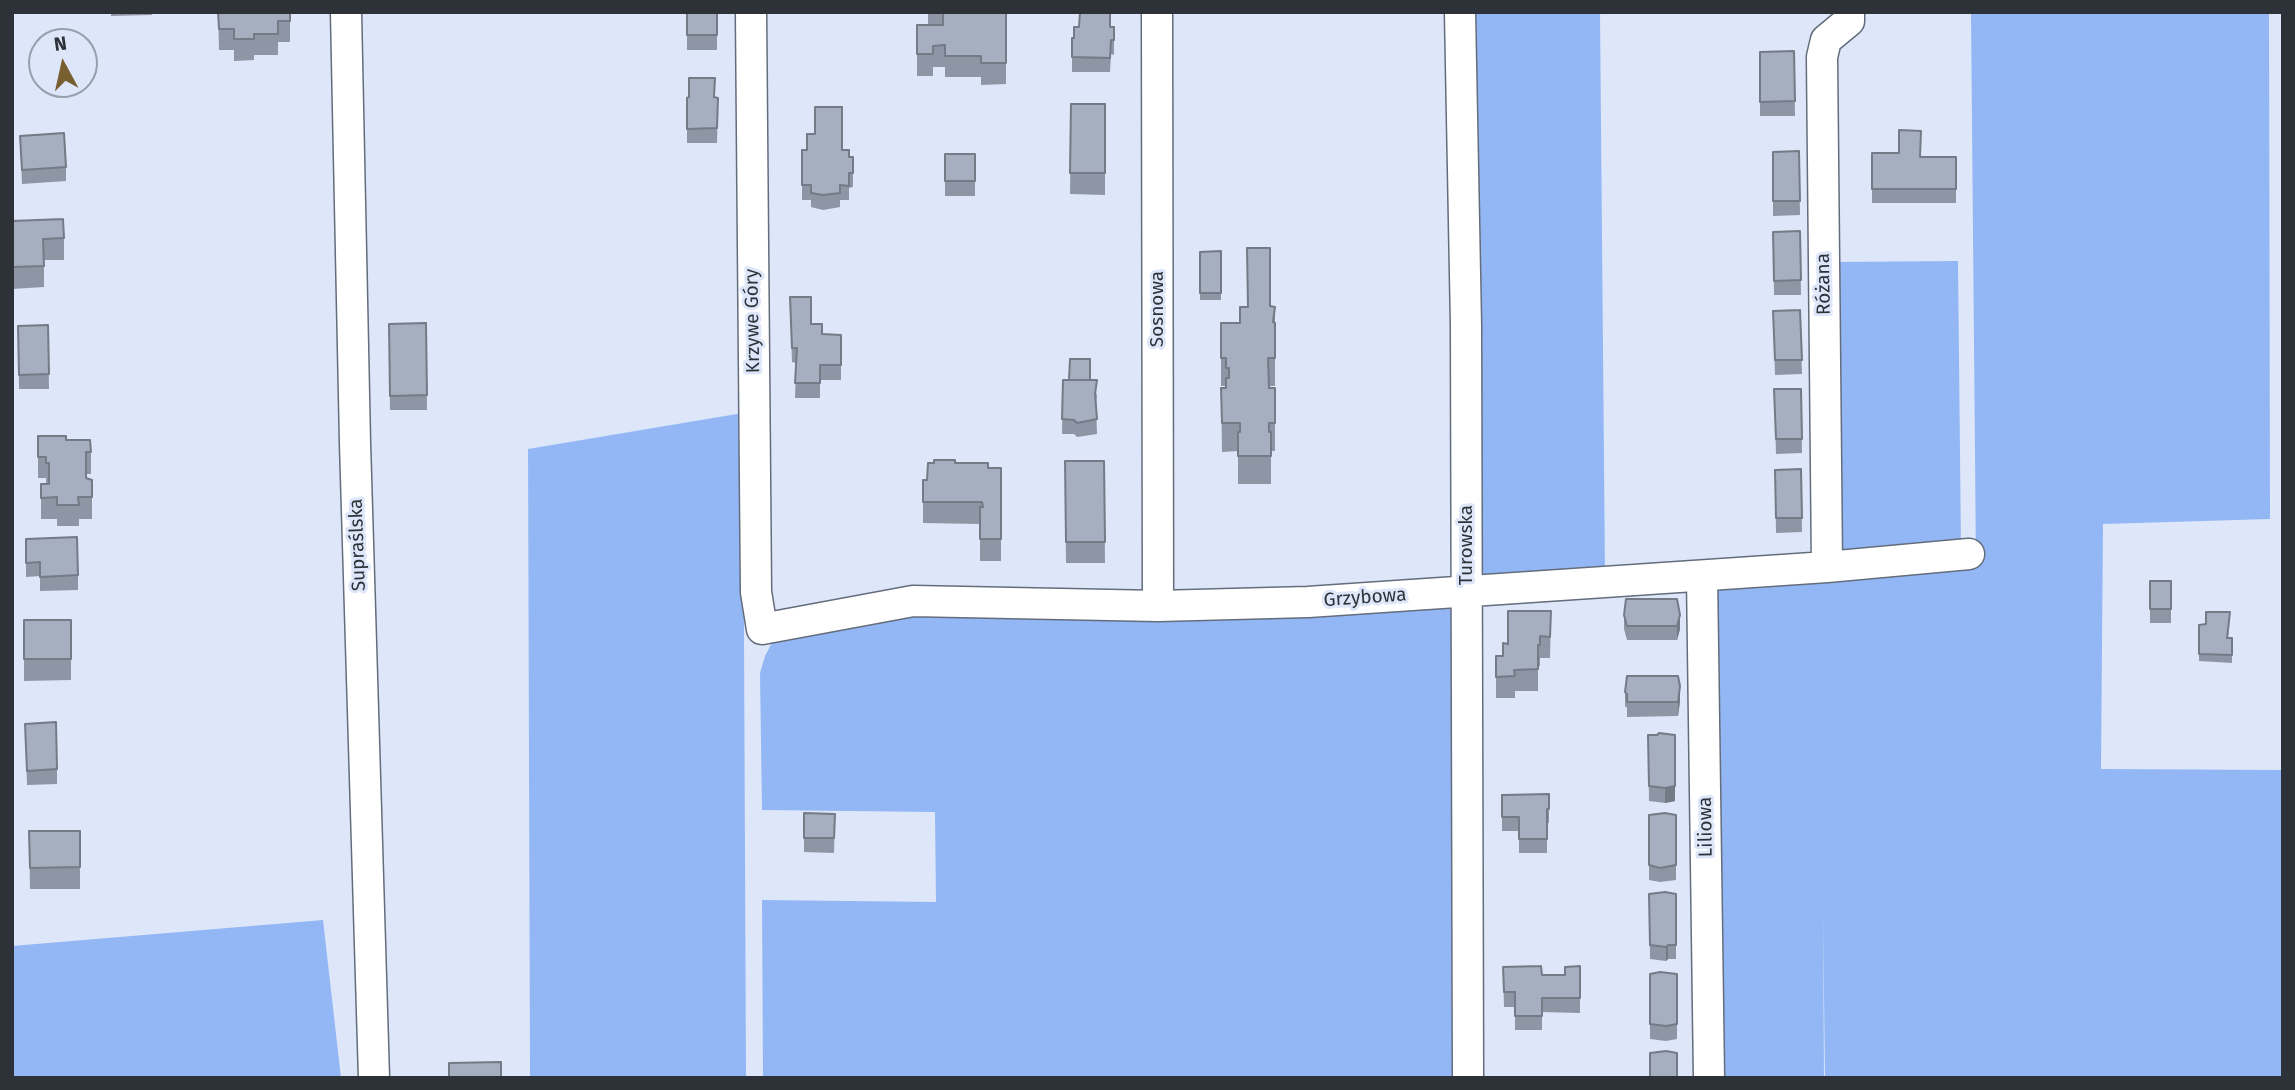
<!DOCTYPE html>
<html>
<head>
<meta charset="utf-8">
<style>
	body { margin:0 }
	#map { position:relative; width:2295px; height:1090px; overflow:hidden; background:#dde7f9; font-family:"Fira Sans",sans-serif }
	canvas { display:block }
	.frame { position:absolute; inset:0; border:14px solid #2d3138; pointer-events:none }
	.north { position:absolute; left:28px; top:28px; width:70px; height:70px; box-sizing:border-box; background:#dde7f9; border:2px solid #979eac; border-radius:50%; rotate:352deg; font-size:19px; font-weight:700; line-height:28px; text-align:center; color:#2d3138 }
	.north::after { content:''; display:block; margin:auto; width:24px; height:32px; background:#785f30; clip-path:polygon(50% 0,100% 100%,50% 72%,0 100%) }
</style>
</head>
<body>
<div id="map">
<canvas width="2295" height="1090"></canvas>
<div class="frame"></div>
<div class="north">N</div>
</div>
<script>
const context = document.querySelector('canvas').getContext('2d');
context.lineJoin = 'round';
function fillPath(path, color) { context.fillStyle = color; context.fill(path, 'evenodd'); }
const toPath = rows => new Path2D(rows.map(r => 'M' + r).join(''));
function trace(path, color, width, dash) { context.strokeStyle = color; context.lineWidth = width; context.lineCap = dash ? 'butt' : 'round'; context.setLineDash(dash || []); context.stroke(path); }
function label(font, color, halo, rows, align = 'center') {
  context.font = font + ' "Fira Sans",sans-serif'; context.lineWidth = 6; context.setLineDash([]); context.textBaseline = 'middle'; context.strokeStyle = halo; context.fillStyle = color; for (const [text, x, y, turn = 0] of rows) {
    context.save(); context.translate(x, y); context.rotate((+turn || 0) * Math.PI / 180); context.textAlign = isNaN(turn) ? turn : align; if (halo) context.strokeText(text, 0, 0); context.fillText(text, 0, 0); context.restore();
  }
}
fillPath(toPath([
	[1469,12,1600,12,1605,575,1473,584],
	[1971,12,2269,12,2270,519,2103,524,2101,769,2283,770,2283,1078,1825,1078,1823,914,1824,1078,1720,1078,1716,587,1976,565],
	[1958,261,1961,549,1837,559,1834,262],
	[743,413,746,1078,530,1078,528,449],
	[1454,605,1456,1078,763,1078,762,900,936,902,935,812,762,810,760,673,765,656,775,637,890,612],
	[323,920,341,1078,12,1078,12,946]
]), '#93b7f5');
const minor = toPath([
	[346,12,355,443,374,1078],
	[751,12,756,592,762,629,913,601,1158,606,1308,602,1827,567,1969,554],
	[1157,12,1158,606],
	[1460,12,1466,326,1468,1078],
	[1827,567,1822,57,1826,40,1849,21,1849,12],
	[1702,576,1709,1078]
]);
trace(minor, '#646d7c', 33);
trace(minor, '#fff', 30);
fillPath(toPath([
	[111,12,152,12,152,15,111,16],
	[218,12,290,12,290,42,278,42,278,55,254,55,254,60,234,61,234,50,219,50],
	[687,12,717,12,717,50,687,50],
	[812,12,833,12,833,14,812,14],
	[928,12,1006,12,1006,84,981,85,981,77,945,77,945,67,933,67,933,76,917,76,917,25,928,25],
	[1110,27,1114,40,1114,55,1111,54,1110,72,1072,72,1072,38],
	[1794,51,1795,116,1760,116,1760,52],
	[687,98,718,98,717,143,687,143],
	[1071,104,1105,104,1105,195,1070,194],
	[20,136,66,167,66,181,22,184],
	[802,150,842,150,849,157,853,157,853,187,849,188,849,200,840,200,840,207,823,210,811,207,811,200,802,200],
	[1799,151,1800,215,1773,216,1773,152],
	[1872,153,1920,157,1956,157,1956,203,1872,203],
	[945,154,975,154,975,196,945,196],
	[12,221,64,238,64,260,44,260,44,287,12,289],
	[1800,231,1801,295,1774,295,1773,232],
	[1221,251,1221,300,1200,300,1200,252],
	[790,297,811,324,822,334,841,335,841,380,820,380,820,398,795,398,796,363,792,362],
	[1270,306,1275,307,1275,386,1269,386,1269,388,1275,388,1275,451,1271,451,1271,484,1238,484,1238,451,1222,452,1221,388,1226,388,1226,386,1221,386,1221,323,1240,323],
	[1800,310,1802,374,1775,375,1773,311],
	[426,323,427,410,390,410,389,324],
	[48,325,49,389,19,389,18,326],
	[1063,380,1090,380,1097,395,1096,405,1097,434,1077,437,1074,434,1062,434],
	[1774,389,1801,389,1802,453,1776,454],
	[38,436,66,440,91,452,91,474,86,474,86,478,92,480,92,519,79,519,79,526,57,526,57,519,41,519,41,484,46,484,46,478,38,478],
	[1065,461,1104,461,1105,563,1066,563],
	[955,463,988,468,1001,468,1001,561,980,561,980,524,923,523,923,480,927,480],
	[1801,469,1802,532,1776,533,1775,470],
	[26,539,78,575,78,590,40,591,40,576,26,577],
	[2150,581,2171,581,2171,623,2150,623],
	[1677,599,1680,629,1677,640,1627,640,1624,629,1624,615],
	[1551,611,1550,658,1540,658,1540,666,1538,666,1538,691,1515,691,1515,698,1496,698,1496,656,1503,656,1508,644],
	[2230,619,2228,638,2232,638,2232,663,2199,661,2199,625,2206,624],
	[24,620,71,620,71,680,24,681],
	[1625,692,1680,701,1678,716,1627,717,1627,708,1625,706],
	[25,724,57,769,57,784,27,785],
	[1648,735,1675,801,1665,803,1649,801],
	[1549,794,1549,823,1547,823,1547,853,1519,853,1519,831,1502,831,1502,795],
	[804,813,835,814,834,853,804,852],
	[1649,815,1676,815,1676,880,1660,882,1649,880],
	[29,831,80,831,80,889,30,889],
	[1649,894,1676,894,1676,959,1668,959,1666,961,1650,959],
	[1580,966,1580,1013,1542,1012,1542,1030,1515,1030,1515,1007,1504,1007,1503,967,1542,975,1565,975],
	[1650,974,1677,974,1677,1039,1666,1041,1650,1039]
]), '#8e96a5');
fillPath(toPath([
	[1680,615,1680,629,1677,640,1677,626],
	[1680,686,1680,701,1678,716,1678,702],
	[1675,786,1675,801,1665,803,1665,788],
	[1668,945,1668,959,1666,961,1666,947]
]), '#747a86');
const building = toPath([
	[218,12,290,12,290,21,278,21,278,34,254,34,254,39,234,39,234,29,219,29,218,12],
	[687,12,717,12,717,35,687,35,687,12],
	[943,12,1006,12,1006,63,981,63,981,56,945,56,945,45,933,46,933,54,917,54,917,25,943,25,943,12],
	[1080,12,1110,12,1110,27,1114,27,1114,40,1111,40,1110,58,1072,57,1072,38,1074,38,1074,27,1079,27,1080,12],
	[1794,51,1795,101,1760,102,1760,52,1794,51],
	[689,78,715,78,714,97,718,98,717,128,687,129,687,98,689,97,689,78],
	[1071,104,1105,104,1105,173,1070,173,1071,104],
	[815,107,842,107,842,150,849,150,849,157,853,157,853,173,849,173,849,186,840,185,840,193,823,195,811,193,811,185,802,185,802,150,807,150,807,134,815,134,815,107],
	[1899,130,1921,131,1920,157,1956,157,1956,189,1872,189,1872,153,1899,153,1899,130],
	[64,133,66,167,22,170,20,136,64,133],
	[1799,151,1800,201,1773,201,1773,152,1799,151],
	[945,154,975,154,975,181,945,181,945,154],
	[63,219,64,238,43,239,44,266,12,267,12,221,63,219],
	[1800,231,1801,280,1774,281,1773,232,1800,231],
	[1247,248,1270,248,1270,306,1275,307,1273,322,1275,323,1275,358,1268,358,1269,388,1275,388,1275,423,1269,423,1269,432,1271,432,1271,456,1238,456,1238,432,1240,432,1240,423,1222,423,1221,388,1226,388,1226,378,1229,378,1229,368,1226,368,1226,358,1221,358,1221,323,1240,323,1240,307,1248,307,1247,248],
	[1221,251,1221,293,1200,293,1200,252,1221,251],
	[790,297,811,297,811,324,822,324,822,334,841,335,841,365,820,365,820,383,795,383,797,348,792,348,790,297],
	[1800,310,1802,360,1775,360,1773,311,1800,310],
	[426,323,427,395,390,396,389,324,426,323],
	[48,325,49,374,19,375,18,326,48,325],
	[1070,359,1090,359,1090,380,1069,380,1070,359],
	[1063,380,1097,380,1095,394,1097,419,1077,423,1074,420,1062,419,1063,380],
	[1774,389,1801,389,1802,439,1776,439,1774,389],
	[38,436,66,436,66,440,90,440,91,452,86,452,86,478,92,480,92,497,78,497,79,505,57,505,57,497,41,498,41,484,49,484,49,463,46,463,46,457,38,457,38,436],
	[934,460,955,460,955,463,988,463,988,468,1001,468,1001,539,980,539,980,507,983,507,982,502,923,502,923,480,927,480,928,463,934,463,934,460],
	[1065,461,1104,461,1105,542,1066,542,1065,461],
	[1801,469,1802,518,1776,518,1775,470,1801,469],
	[77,537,78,575,40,577,40,562,26,563,26,539,77,537],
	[2150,581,2171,581,2171,609,2150,609,2150,581],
	[1626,599,1677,599,1680,615,1677,626,1627,626,1624,615,1626,599],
	[1508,611,1551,611,1550,637,1540,636,1540,645,1538,645,1538,669,1514,670,1515,676,1496,677,1496,656,1503,656,1503,643,1508,644,1508,611],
	[2206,612,2230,612,2227,638,2232,638,2232,655,2199,654,2199,625,2206,624,2206,612],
	[24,620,71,620,71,659,24,659,24,620],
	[1627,676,1678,676,1680,686,1678,702,1627,702,1627,694,1625,692,1627,676],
	[56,722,57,769,27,771,25,724,56,722],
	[1659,733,1675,735,1675,786,1665,788,1649,786,1648,735,1657,735,1659,733],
	[1549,794,1549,809,1547,809,1547,839,1519,839,1519,817,1502,817,1502,795,1549,794],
	[804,813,835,814,834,838,804,838,804,813],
	[1665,813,1676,815,1676,865,1660,868,1649,865,1649,815,1665,813],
	[29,831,80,831,80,867,30,868,29,831],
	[1665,892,1676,894,1676,945,1668,945,1666,947,1650,945,1649,894,1665,892],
	[1541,966,1542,975,1565,975,1565,967,1580,966,1580,998,1542,998,1542,1016,1515,1016,1515,992,1504,992,1503,967,1541,966],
	[1660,972,1677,974,1677,1024,1666,1026,1650,1024,1650,974,1660,972],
	[1666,1051,1677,1053,1677,1078,1650,1078,1650,1053,1666,1051],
	[501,1062,501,1078,449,1078,449,1063,501,1062]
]);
fillPath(building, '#a5afc0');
trace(building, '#747a86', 2);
label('19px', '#2d3138', '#dde7f9', [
	["Różana",1824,284,-91],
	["Sosnowa",1158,309,-90],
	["Krzywe Góry",753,321,-91],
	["Supraślska",358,545,-92],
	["Turowska",1467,545,-90],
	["Grzybowa",1365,598,-4],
	["Liliowa",1706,827,-91]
]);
</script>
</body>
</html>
